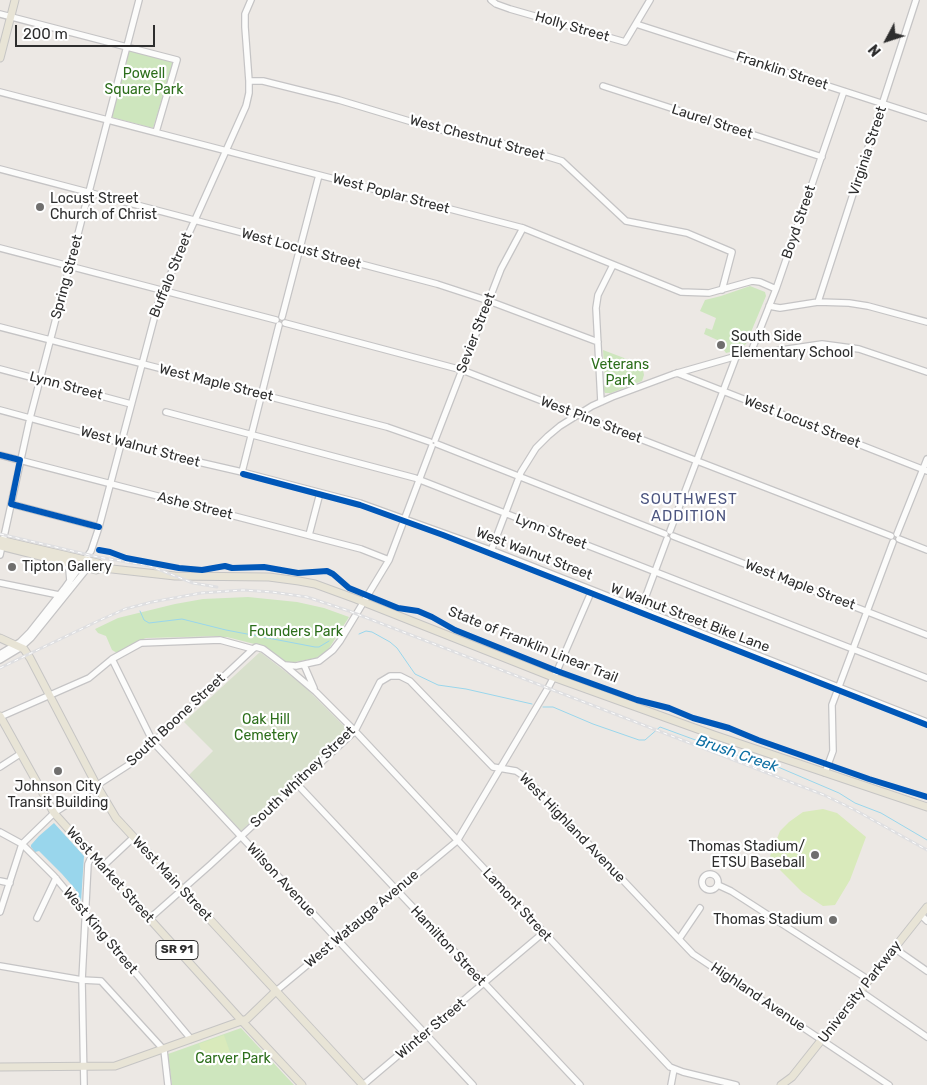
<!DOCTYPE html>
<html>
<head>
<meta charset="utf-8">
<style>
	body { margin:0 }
	#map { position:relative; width:927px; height:1085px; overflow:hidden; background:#ece8e4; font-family:Rubik,sans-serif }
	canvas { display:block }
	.north { position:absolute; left:862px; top:15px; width:50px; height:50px; -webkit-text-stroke:4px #fff; paint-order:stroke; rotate:230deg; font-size:14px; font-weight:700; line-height:20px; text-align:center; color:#2e2e2e }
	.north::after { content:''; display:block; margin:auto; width:18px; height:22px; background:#2e2e2e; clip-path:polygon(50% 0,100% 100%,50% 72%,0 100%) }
	.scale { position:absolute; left:15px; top:25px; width:140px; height:22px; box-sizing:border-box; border:2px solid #2e2e2e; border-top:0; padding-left:6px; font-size:15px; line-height:18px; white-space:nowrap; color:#2e2e2e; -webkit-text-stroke:4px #fff; paint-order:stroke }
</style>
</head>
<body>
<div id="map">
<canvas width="927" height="1085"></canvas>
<div class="north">N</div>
<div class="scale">200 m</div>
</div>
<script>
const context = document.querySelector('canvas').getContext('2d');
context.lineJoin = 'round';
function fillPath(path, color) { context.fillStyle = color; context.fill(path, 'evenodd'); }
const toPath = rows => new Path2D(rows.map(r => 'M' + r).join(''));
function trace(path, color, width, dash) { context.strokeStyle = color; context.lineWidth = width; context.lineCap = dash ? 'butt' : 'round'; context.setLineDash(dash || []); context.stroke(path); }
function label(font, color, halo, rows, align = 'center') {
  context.font = font + ' Rubik,sans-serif'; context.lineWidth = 4.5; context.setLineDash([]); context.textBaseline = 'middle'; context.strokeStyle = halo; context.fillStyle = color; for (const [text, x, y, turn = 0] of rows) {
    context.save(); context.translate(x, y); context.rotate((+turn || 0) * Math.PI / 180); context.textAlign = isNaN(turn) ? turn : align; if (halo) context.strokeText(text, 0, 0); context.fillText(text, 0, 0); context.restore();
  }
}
fillPath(toPath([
	[127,50,171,60,173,62,173,64,153,128,111,117],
	[750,286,765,292,766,296,746,344,738,350,726,353,722,347,724,343,704,334,706,328,712,330,716,318,700,311,705,300,721,296],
	[603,350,632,361,634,364,638,363,643,370,644,375,642,381,611,393,605,393,602,387,605,384],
	[248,597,297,602,324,608,349,617,328,650,316,658,290,663,285,662,262,646,227,637,221,638,220,636,146,638,138,641,117,653,112,650,106,636,98,633,95,629,118,618,175,604,203,599],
	[241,1028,294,1085,172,1085,168,1054]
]), '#cee6be');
fillPath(toPath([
	[260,652,304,686,349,731,241,831,189,775,213,751,184,722]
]), '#d8e0cc');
fillPath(toPath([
	[823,809,837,813,866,837,850,880,835,905,823,906,802,892,769,859,780,831,789,822,803,812],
	[224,1035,232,1058,207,1067,199,1044]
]), '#d9eabb');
fillPath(toPath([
	[54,823,84,856,81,902,75,895,76,890,62,874,39,851,35,852,31,847,31,845,39,836]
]), '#99d6ec');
trace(toPath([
	[140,611,144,620,149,623,182,619,226,630,315,647,319,647,329,641],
	[359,634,366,631,372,632,390,642,397,648,415,674,438,685,466,689,532,704],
	[543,707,553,707,593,724,639,740,645,740,660,727,750,760,771,764,839,793,855,803,881,813,927,840]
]), '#99d6ec', 1);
const minor = toPath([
	[491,0,496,4,510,9,625,42,650,0],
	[0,14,177,60,156,132],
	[636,24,927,118],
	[249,81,263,81,339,100,429,127,513,146,562,161,626,221,687,233,732,252,722,290],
	[603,86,822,157],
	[0,92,523,228,681,292,709,293,752,281,760,282,776,289],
	[0,169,437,284,489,301,598,342],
	[0,248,276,320],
	[818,302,916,0],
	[769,306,780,308,818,302,849,303,868,306,927,322],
	[282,317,319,175],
	[285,323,462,370,891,536],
	[0,327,387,427,430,442],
	[751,352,776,289,844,91],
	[0,369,131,404],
	[677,373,927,471],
	[601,402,596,308,598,295,613,265],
	[0,410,155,452,242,472,360,503,496,552,927,722],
	[166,412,415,478,927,678],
	[435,440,501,269,523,228],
	[437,444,665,534],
	[0,455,361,549,389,560],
	[242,472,279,325],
	[11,504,99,527],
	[670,531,736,357],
	[897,534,927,459],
	[309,535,320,493],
	[673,536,927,635],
	[899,539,927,550],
	[491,551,521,472,536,448,548,436,560,426,592,406,612,397,674,374,751,352,761,353,822,344,859,349,927,372],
	[0,555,30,418,139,0],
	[65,563,69,570,70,581],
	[0,583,59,595],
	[641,609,667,539],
	[0,654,20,642,30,632,64,589,91,551,99,527,159,300,246,106,249,93,249,81,245,27,245,14,251,0],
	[112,659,153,742,473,1085],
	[0,660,20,648,31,638,89,566],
	[285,665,296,666,319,661,333,650,340,641,389,560,432,446],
	[304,665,314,688],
	[0,717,89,678,112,659,141,643,220,640,253,649,256,647,263,649,283,664,316,692,355,731,670,1067,683,1072,736,1085],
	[0,767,20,754],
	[825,773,833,751,832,705,893,542],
	[297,784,580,1085],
	[0,832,22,844,54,876,191,1039],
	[102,867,134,837],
	'702 882a8 8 0 1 1 16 0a8 8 0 1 1-16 0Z',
	[0,881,10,883],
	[718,885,731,891,869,980],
	[0,912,22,844,54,813,130,764,253,649],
	[921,915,927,921],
	[37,918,56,878],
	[149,919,210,865,355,731,380,682,390,676,400,676,410,681,493,767,516,771,525,777,693,954,889,1085],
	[679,939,700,908],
	[894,948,927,971],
	[0,966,82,980,101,981,164,1050,168,1085],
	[276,991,457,841,548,688,557,671,592,590],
	[860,991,927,1037],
	[84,1085,82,980,88,864,92,855],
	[363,1085,543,933],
	[671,1085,674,1069]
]);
const major = toPath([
	[0,58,15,0],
	[0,540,98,563,103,568],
	[0,546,96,570,103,568,175,576,269,577,299,581,315,584,356,599,553,677,714,735,927,807],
	[0,638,24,649,30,658,97,786,116,818,363,1085],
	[0,716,54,813,242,1021,302,1085],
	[0,1067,115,1066,247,1019,276,991],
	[781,1085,792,1077,927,907]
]);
trace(minor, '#c5c4c5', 8);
trace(major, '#c6c5c4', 9);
trace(minor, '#fcfcfb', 5.5);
trace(major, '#e8e4d6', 7);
const rail = toPath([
	[0,534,98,557,150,566,193,583,217,587],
	[0,668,98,621,125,609,152,602,201,593,243,590,272,592,307,597,349,611,824,795,855,810,927,850]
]);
trace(rail, '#dfdfe1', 3);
trace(rail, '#fff', 1, [4]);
trace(toPath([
	[0,455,20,460,11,504,99,527],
	[243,474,360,505,443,535,927,725],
	[99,550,110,552,126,558,179,568,202,570,225,566,232,568,264,567,298,573,327,571,333,574,349,588,398,608,418,611,432,617,455,630,557,671,637,700,669,708,693,718,729,728,758,740,869,779,927,797]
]), '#0057b8', 6);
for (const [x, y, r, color] of [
	[40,207,5,"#706f6e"],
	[721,345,5,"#706f6e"],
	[12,567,5,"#706f6e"],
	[58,771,5,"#706f6e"],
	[815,855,5,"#706f6e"],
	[833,920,5,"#706f6e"]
]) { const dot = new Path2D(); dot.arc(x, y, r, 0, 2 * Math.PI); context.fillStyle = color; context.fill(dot); trace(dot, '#fff', 2); }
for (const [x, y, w] of [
	[177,950,42]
]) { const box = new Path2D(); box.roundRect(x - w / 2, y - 9.5, w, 19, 4); context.fillStyle = '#fff'; context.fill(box); trace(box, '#2e2e2e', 1); }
label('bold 12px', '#2e2e2e', null, [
	["SR 91",177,950]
]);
label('14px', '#2e2e2e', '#fff', [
	["Holly Street",572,27,16],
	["Franklin Street",782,71,18],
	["Laurel Street",712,122,18],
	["West Chestnut Street",477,138,15],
	["Virginia Street",868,151,-72],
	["West Poplar Street",391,194,15],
	["Boyd Street",799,222,-71],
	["West Locust Street",301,249,15],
	["Buffalo Street",171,275,-68],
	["Spring Street",67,277,-75],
	["Sevier Street",476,333,-69],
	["West Maple Street",216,383,14],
	["Lynn Street",66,386,15],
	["West Pine Street",591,420,21],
	["West Locust Street",802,422,21],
	["West Walnut Street",140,447,15],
	["Ashe Street",195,506,14],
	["Lynn Street",551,532,21],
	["West Walnut Street",534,554,21],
	["West Maple Street",800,585,21],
	["W Walnut Street Bike Lane",690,618,21],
	["State of Franklin Linear Trail",533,645,22],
	["South Boone Street",176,720,-43],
	["South Whitney Street",303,777,-44],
	["West Highland Avenue",572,828,46],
	["West Market Street",110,875,48],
	["West Main Street",172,879,47],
	["Wilson Avenue",281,880,47],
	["Lamont Street",517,905,47],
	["West Watauga Avenue",362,919,-40],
	["West King Street",100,931,50],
	["Hamilton Street",448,946,47],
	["University Parkway",860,992,-52],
	["Highland Avenue",758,997,34],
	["Winter Street",431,1029,-40]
]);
label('14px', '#2c6e1b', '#fff', [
	["Powell",144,74],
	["Square Park",144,90],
	["Veterans",620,365],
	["Park",620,381],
	["Founders Park",296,632],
	["Oak Hill",266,720],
	["Cemetery",266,736],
	["Carver Park",233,1059]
]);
label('14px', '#2e2e2e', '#fff', [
	["Locust Street",50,199],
	["Church of Christ",50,215],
	["South Side",731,337],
	["Elementary School",731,353],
	["Tipton Gallery",22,567],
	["Johnson City",58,787,"center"],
	["Transit Building",58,803,"center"],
	["Thomas Stadium/",805,847,"right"],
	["ETSU Baseball",805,863,"right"],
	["Thomas Stadium",823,920,"right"]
], 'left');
context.letterSpacing = '1px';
label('15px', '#4d5680', '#fff', [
	["SOUTHWEST",689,500],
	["ADDITION",689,517]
]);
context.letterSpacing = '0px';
label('italic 15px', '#0d6fa3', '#fff', [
	["Brush Creek",737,754,19]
]);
</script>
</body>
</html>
